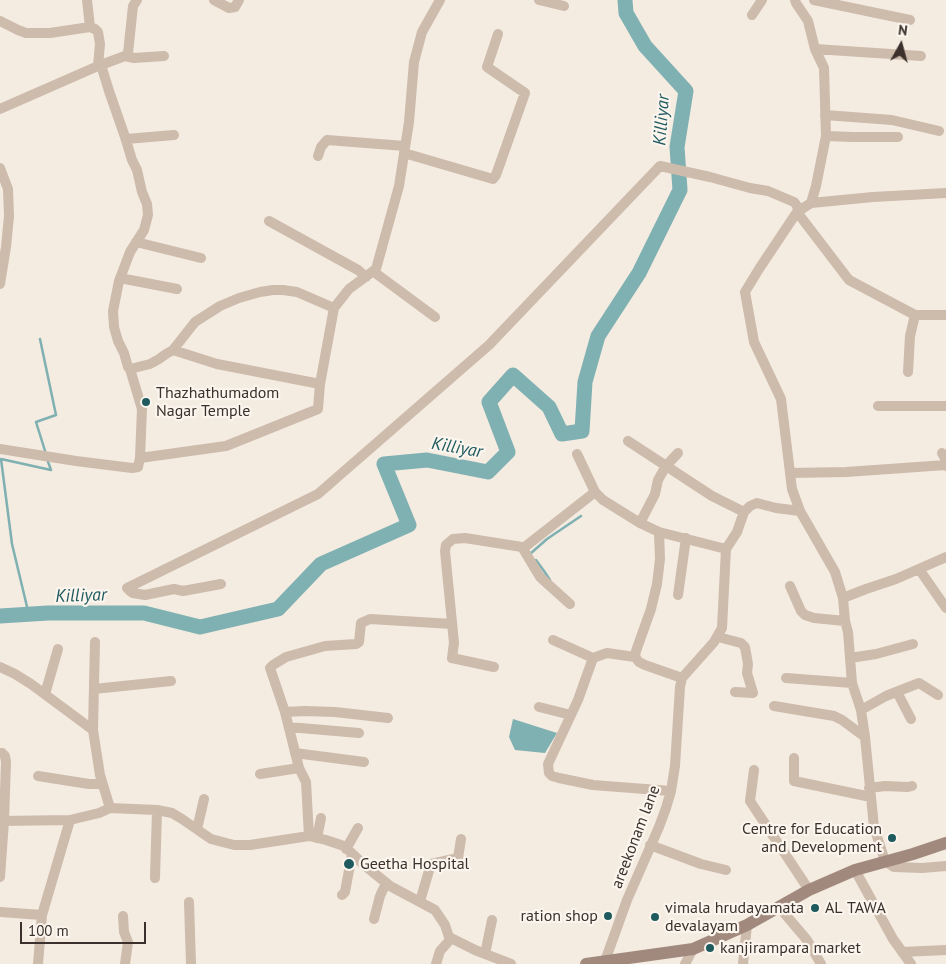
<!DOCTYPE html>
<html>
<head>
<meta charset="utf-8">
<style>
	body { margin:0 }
	#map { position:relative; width:946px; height:964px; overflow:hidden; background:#f4ebe1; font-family:"PT Sans",sans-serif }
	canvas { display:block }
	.north { position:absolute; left:876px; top:20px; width:50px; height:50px; -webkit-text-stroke:4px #fbf5ee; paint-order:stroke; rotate:7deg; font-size:14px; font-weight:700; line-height:20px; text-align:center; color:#3b302b }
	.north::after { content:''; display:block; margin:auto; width:18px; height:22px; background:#3b302b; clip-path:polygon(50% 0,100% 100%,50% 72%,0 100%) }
	.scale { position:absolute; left:20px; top:922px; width:126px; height:22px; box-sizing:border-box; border:2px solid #3b302b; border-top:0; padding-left:6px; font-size:15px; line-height:18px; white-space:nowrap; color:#3b302b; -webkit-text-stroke:4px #fbf5ee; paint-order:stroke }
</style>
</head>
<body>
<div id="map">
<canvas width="946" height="964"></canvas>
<div class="north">N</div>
<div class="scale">100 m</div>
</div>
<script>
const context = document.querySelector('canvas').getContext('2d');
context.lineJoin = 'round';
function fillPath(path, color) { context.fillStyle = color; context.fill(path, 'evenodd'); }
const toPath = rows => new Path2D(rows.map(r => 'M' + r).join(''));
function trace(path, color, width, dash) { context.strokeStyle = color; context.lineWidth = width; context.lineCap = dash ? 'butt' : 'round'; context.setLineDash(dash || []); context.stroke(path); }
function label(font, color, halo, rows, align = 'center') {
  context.font = font + ' "PT Sans",sans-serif'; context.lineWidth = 4.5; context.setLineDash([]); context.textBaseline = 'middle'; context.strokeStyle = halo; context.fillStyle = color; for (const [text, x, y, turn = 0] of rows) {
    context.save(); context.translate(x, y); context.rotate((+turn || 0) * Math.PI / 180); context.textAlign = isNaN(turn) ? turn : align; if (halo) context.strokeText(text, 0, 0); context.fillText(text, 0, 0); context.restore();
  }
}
fillPath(toPath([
	[513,719,557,733,545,753,515,750,509,737]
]), '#7fb0b2');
trace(toPath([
	[40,339,56,415,36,422,46,454],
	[530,554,547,539,581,516],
	[536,560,544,571,550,580],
	[29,615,12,544,1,459,51,470,47,459]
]), '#7fb0b2', 2.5);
trace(toPath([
	[0,616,48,613,144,613,200,627,278,609,321,564,409,525,384,464,427,460,488,472,508,452,489,402,513,375,549,407,562,434,582,431,585,382,598,336,639,273,680,190,677,147,686,91,645,46,626,13,625,0]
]), '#7fb0b2', 15);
trace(toPath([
	[87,0,90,27],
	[214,0,229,8,235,7,239,0],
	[539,0,564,6],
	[795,0,796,3,808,21,815,49,824,68,826,136,816,186,811,203,797,212,759,269,745,292,754,342,781,399,792,489,800,511,835,572,843,598,845,621,848,632,852,683,861,710,865,737,874,827,885,861,894,867,922,868,946,866],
	[814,0,910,20],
	[752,15,762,0],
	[0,21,18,30,26,33,50,33,90,27,95,29,98,32,100,44,98,66],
	[815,49,921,56],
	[125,56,134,58,164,56],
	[101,65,109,91,125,137,132,160,137,170,142,192,147,204,148,215,144,230,130,252,119,281,113,311,114,327,118,341,124,353,128,367,130,369],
	[0,109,98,66,125,56,128,53,133,6,137,0],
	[825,115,892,120,939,131],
	[826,136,853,137,898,137],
	[126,139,174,135],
	[404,153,493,179,496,175,525,93,487,67,498,34],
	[318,156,321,147,327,140,405,146],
	[0,168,8,189,9,216,6,247,0,284],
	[811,203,873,197,946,193],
	[269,221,358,270,366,277],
	[136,242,201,258],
	[374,272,435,317],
	[120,278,177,289],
	[173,350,217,364,320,384],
	[908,372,910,336,915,315],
	[878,406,946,406],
	[628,441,712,496,744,512],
	[0,449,76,461,132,468,138,467,140,458,142,409,130,369,150,364,159,359,166,354,173,350,195,322,220,306,239,298,260,292,273,290,283,290,297,292,334,308,349,289,376,269,399,186,409,122,414,62,422,32,440,0],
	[942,453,946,460,946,466],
	[577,454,595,492,603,500,640,523,659,532,726,549,737,532,744,512,750,506,757,503,776,508,800,511],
	[140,458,226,446,318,409,320,384,334,308],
	[790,473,846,472,946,465],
	[640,523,655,494,658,480,666,466,678,453],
	[659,532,660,559,657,584,651,609,636,651,635,657,639,662,645,665,682,678],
	[522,547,540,577,570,604],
	[919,569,946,608],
	[221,584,183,591,174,589,145,595,133,593,130,591,127,588,318,494,489,345,660,166,710,177,750,188,768,191,794,202,798,207,797,212,849,280,915,315,946,315],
	[790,586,801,611,805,615,814,618,845,621],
	[678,595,686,538],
	[843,598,866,589,896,579,946,557],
	[718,637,741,643,745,647,748,664,747,673,753,693,735,692],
	[553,640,593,658],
	[635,657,607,653,593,658,578,700,548,764,549,773,552,776,559,778,593,785,671,791],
	[850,658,876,654,913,644],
	[0,667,15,674,31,684,93,730,100,775,110,808,157,810,172,813,182,819,211,839,234,845,250,845,309,836,326,840,344,846,363,864,390,886,435,910,445,925,449,937,475,950,511,964],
	[494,667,452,658,454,643,445,551,446,545,453,539,465,538,522,547,526,546,595,492],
	[786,678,852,683],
	[94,689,171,681],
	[897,692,911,719],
	[45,694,58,649],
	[774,706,834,716,842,720,865,737],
	[539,707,571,715],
	[861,710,886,696,919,683,938,695],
	[285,712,305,711,335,712,388,718],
	[289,727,359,733],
	[93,730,95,642],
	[0,753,2,753,5,756,6,762,4,821,0,877],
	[295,753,364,762],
	[794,758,794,781,871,797],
	[754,770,750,801,809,890],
	[260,774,299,768],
	[38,776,89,784,102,784],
	[869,788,885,786,908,787,912,786],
	[0,821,70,820,99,813,110,808],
	[197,829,204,799],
	[309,836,306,782,299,768,285,712,270,668,273,665,286,657,325,646,356,644,359,642,361,623,370,619,452,624],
	[317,838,321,818],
	[650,845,701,864,726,870],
	[346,849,358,828],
	[855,870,893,939,911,964],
	[155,878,157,810],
	[342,895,345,892,352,854],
	[420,901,431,864,458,858,461,839],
	[189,902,191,964],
	[779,907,807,940,821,964],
	[0,912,42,915,38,964],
	[42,915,70,820],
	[123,916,124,932,128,942,125,964],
	[374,919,380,896,386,883],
	[902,952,946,950],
	[485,954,492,920],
	[605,961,627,900,659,827,666,808,671,791,675,766,680,687,682,678,714,642,722,628,726,549],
	[436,964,440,951,449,941,449,937],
	[685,964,693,949],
	[743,964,747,925]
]), '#cdbbac', 10);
trace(toPath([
	[586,964,693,949,747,925,809,890,855,870,913,854,946,843]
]), '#a18a7d', 12);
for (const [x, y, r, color] of [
	[146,402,5,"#1f5a5e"],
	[892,838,5,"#1f5a5e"],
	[349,864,6,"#1f5a5e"],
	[815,908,5,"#1f5a5e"],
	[608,916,5,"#1f5a5e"],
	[655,917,5,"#1f5a5e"],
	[710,948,5,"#1f5a5e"]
]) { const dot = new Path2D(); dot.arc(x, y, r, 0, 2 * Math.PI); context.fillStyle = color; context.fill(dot); trace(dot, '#fbf5ee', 2); }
label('16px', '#3b302b', '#fbf5ee', [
	["Thazhathumadom",156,393],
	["Nagar Temple",156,411],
	["Centre for Education",882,829,"right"],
	["and Development",882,847,"right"],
	["Geetha Hospital",360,864],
	["vimala hrudayamata",665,908],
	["devalayam",665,926],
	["AL TAWA",825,908],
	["ration shop",598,916,"right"],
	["kanjirampara market",720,948]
], 'left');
label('16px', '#3b302b', '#fbf5ee', [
	["areekonam lane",636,837,-69]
]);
label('italic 18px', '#1f5a5e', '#fbf5ee', [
	["Killiyar",662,120,-86],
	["Killiyar",457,448,10],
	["Killiyar",81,596,-2]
]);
</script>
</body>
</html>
